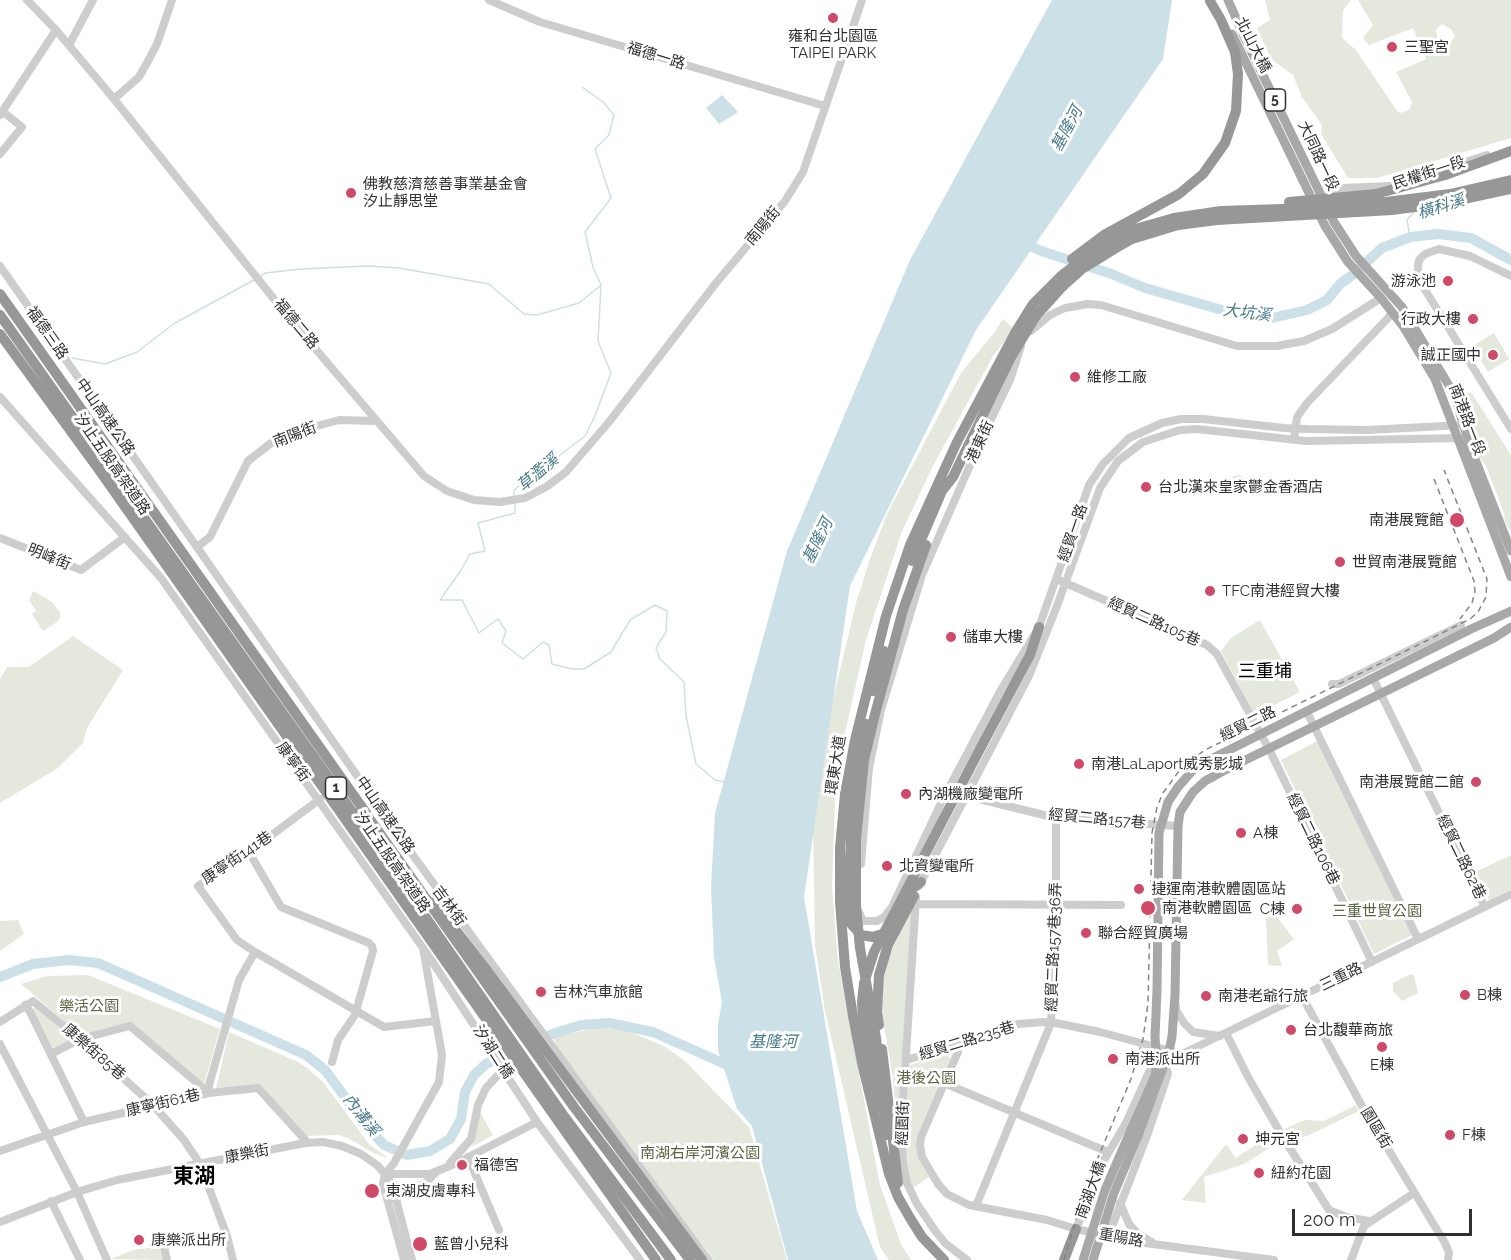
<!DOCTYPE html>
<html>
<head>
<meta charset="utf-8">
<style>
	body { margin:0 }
	#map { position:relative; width:1511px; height:1260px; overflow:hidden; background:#fff; font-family:Raleway,sans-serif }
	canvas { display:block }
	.scale { position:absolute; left:1292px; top:1209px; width:180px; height:27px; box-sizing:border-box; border:3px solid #303030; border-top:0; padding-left:8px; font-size:18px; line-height:21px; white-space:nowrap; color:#303030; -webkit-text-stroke:4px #fff; paint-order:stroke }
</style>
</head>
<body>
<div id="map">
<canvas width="1511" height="1260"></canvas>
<div class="scale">200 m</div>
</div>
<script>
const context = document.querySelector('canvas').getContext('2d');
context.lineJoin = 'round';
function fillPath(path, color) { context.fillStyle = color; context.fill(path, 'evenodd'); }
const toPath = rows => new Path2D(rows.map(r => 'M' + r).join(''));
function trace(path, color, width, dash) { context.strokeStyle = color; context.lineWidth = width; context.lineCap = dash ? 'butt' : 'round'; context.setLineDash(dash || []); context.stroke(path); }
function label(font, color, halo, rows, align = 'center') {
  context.font = font + ' Raleway,"Noto Sans TC",sans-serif'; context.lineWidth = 6; context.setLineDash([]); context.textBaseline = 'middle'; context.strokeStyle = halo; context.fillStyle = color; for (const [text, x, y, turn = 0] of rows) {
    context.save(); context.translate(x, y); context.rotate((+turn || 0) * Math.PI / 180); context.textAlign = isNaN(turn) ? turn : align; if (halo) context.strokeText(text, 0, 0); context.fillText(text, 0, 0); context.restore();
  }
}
fillPath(toPath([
	[1265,0,1351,0,1343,10,1342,38,1356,50,1397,111,1401,113,1410,109,1412,102,1396,72,1426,59,1413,28,1369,45,1363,38,1373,25,1358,0,1511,0,1511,138,1377,178,1348,178,1321,134,1322,125,1302,97,1293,75,1271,59,1257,28,1270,20],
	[1442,24,1451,29,1455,36,1447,48,1442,48,1438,41,1436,30],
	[1003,319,1014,329,993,356,934,464,902,531,866,640,840,755,835,799,832,887,838,961,880,1185,901,1244,911,1260,889,1260,880,1247,825,1011,815,945,813,817,824,737,856,603,869,562,887,514,961,373,994,333],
	[1494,333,1509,359,1488,372,1474,349,1476,344],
	[1455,378,1467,394,1471,392,1511,455,1511,532,1505,522,1504,513,1486,466,1480,458],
	'1229 484a9 9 0 1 1 18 0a9 9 0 1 1-18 0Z',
	[33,591,52,602,60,612,60,618,57,622,43,631,32,614,36,611,29,600],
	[1260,620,1300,692,1255,715,1221,651,1231,638],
	[73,636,123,670,87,728,83,743,58,768,0,803,0,679,7,667,29,667],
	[1317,741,1412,935,1374,954,1281,760],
	[1511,855,1511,889,1489,900,1475,872],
	[912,908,898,1142,893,1079,881,1006,883,969],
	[1273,912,1294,939,1277,951,1282,966,1268,965,1266,920],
	[18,920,24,934,0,951,0,921],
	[1411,974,1414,976,1418,993,1402,1001,1393,991,1393,983],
	[88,975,220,1029,204,1084,130,1023,82,1036,21,984,47,976],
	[34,1008,36,1008,74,1039,52,1050,32,1010],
	[600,1027,628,1031,664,1046,685,1061,749,1127,787,1260,713,1260,555,1046,554,1037],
	[229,1032,296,1061,306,1067,323,1082,369,1144,388,1158,373,1153,352,1140,339,1135,307,1136,259,1085,216,1089],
	[947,1054,951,1060,918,1134,920,1161,929,1177,913,1188,905,1163,904,1141,910,1065],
	[1356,1105,1359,1111,1307,1136,1289,1140,1284,1129,1305,1120,1324,1121],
	[480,1112,493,1135,472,1147],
	[1276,1131,1282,1140,1244,1164,1204,1177,1206,1203,1182,1200,1226,1144,1236,1158],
	[161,1246,164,1260,111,1259,133,1250]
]), '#e5e8dd');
fillPath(toPath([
	[1052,0,1172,0,1163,59,976,330,850,586,804,897,857,1211,878,1260,788,1260,752,1126,737,1109,718,1050,718,1024,722,1002,714,957,711,887,715,813,787,551,910,260],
	[722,95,738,112,719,124,706,108]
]), '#cce1e7');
trace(toPath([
	[1410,237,1407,220,1414,212],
	[261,276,265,273,301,269,368,266,399,268,489,284,524,314,537,315,579,303,600,286],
	[72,358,105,364,137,352,175,323,254,280],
	[514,496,514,490,585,436,595,416,611,373,598,341,601,285,593,267,585,232,611,198,595,149,609,135,614,115,603,102,582,87],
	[515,504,515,513,478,523,485,551,470,554,461,570,440,600,462,600,479,633,498,619,506,631,502,643,523,659,543,642,549,645,552,664,572,669,584,669,611,652,630,620,655,605,667,611,666,632,656,648,660,659,684,682,686,716,696,764,715,780,724,782]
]), '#cce1e7', 1.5);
trace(toPath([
	[1022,242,1041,251,1109,273,1145,288,1236,314,1272,318,1307,310,1327,300,1341,283,1350,277,1382,248,1410,237,1438,234,1471,238,1511,260],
	[0,977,33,964,69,960,98,963,306,1055,325,1070,368,1128,384,1145,407,1155,430,1151,450,1139,461,1119,465,1092,474,1075,486,1064,516,1050],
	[536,1041,555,1033,581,1025,609,1023,653,1032,734,1068]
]), '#cce1e7', 10);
trace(toPath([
	[27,0,56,30,114,99,290,319,424,476,447,491,474,500,500,502,525,498,546,487,566,472,609,422,716,283,785,201,803,172,862,0],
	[489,0,540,22,825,106],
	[69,45,93,0],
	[114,99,139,77,147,63,157,44,172,0],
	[0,115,56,30],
	[0,154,22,127,2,111],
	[1413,179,1487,155],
	[1324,198,1342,188,1390,186],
	[0,266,407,847,708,1260],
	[1511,276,1470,256,1439,249,1425,254,1419,260,1418,266,1419,280,1511,429],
	[1031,331,1050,315,1065,308,1088,304,1101,305,1237,346,1277,346,1304,341,1332,329,1381,298],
	[0,397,161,578,423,948,442,1055,439,1082,394,1163,385,1174,383,1184,404,1260],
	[1294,439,1297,417,1307,403,1388,318,1392,312],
	[0,538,81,570,125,537],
	[197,547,210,537,248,461,275,440,295,432,339,420,377,421],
	[1061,581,1207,645,1217,654,1269,749,1372,962],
	[1373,678,1485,907],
	[1332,684,1339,684,1461,625],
	[1307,712,1418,939],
	[963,795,1056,818,1178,826],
	[249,852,281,907,369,943,372,946,373,951,355,1015,338,1040,332,1062],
	[861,864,869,768,881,710,922,575,981,440,1010,380,1021,346],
	[919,886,1029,676,1057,606,1100,488,1118,461,1143,442,1180,430,1197,429,1306,441,1463,438],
	[916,897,901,1134,903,1163,907,1183,917,1204,936,1232,946,1244,967,1260],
	[915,904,1121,905],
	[859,912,863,921,877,921,884,917,892,907,942,801,1001,690,1039,627,1089,485,1103,464,1129,438,1162,423,1181,419,1203,419,1284,428,1307,429,1367,430,1464,425],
	[255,952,237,940,198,886,249,852,320,799],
	[426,952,447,984],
	[1302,996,1362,1106,1445,1243,1449,1253,1448,1260],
	[25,1005,30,1012,84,1122],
	[1176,1005,1176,1010,1184,1023,1193,1032,1220,1036],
	[0,1022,33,1001,80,1039,153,1105,184,1140,200,1164,227,1236,233,1260],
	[1226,1033,1248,1077,1281,1134,1329,1210,1346,1217,1369,1221],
	[0,1044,77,1192,107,1260],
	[958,1045,958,1052,921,1137,920,1145,922,1157,938,1184,947,1194,969,1205,1047,1220,1076,1229,1130,1241,1274,1260],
	[51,1054,80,1039,130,1026,209,1093],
	[906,1060,961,1044,1018,1024,1044,1022,1056,1023,1100,1032,1182,1054,1511,894],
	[944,1083,1108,1152],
	[209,1093,209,1085,239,980,255,952,384,1027,436,1021],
	[0,1151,84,1122,209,1093,258,1088,308,1143],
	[468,1157,499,1230],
	[450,1163,471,1139,478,1105,486,1088,498,1075,521,1064],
	[385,1174,430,1174,457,1163,537,1122,640,1260],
	[395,1199,427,1182,436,1172],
	[51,1201,80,1260],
	[1120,1203,1129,1224,1137,1233,1153,1243],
	[976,1206,1051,1023,1056,905,1056,818],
	[0,1222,77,1192,117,1180,305,1143,323,1142,342,1146,361,1154,377,1165,385,1174,392,1184,412,1260],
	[1076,1229,1103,1162,1127,1121,1149,1072,1157,1063],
	[1108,1237,1148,1133,1168,1074,1165,1062],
	[167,1260,163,1242,227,1236],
	[1351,1260,1364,1226,1414,1193]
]), '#cdcdcd', 8);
trace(toPath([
	[1228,0,1243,34,1334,222,1356,256,1402,307,1454,394,1471,449,1511,551],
	[1232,34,1325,226,1348,262,1381,298,1403,326,1435,379,1511,577],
	[1130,1132,1155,1076,1157,1063,1155,1037,1157,990,1159,833,1168,802,1178,787,1193,770,1203,763,1471,629,1511,611],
	[1138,1136,1169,1051,1172,1037,1175,995,1178,826,1180,812,1193,792,1205,781,1225,770,1494,638,1511,627]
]), '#a8a8a8', 9);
trace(toPath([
	[1445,175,1511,151],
	[1072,259,1104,235,1179,194,1203,174,1225,143,1236,111,1238,74,1235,52,1221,20,1210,1],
	[0,294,366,813],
	[912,561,942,491,953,477,1010,359,1036,316,1063,286],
	[873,691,884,651],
	[866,724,857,765,853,802,847,913,852,925,861,935,873,937,888,932],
	[981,747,1030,655,1039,627],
	[906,900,912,889,921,882],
	[434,902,485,968],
	[879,1025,877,1012,879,975,888,945,914,896],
	[882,1049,898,1183],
	[944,1260,922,1237,910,1218,898,1197,889,1174,862,1063,853,1016,845,967,840,902,840,848,845,794,855,740,886,616,910,545,957,442,1015,333,1033,304,1061,276,1088,255,1135,229,1174,218],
	[1064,1260,1076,1229]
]), '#979797', 10);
trace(toPath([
	[1434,479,1474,581,1475,592,1472,603,1460,619],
	[1064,1260,1084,1191,1131,1079,1143,1039,1148,1003,1152,833,1157,807,1163,793,1182,767,1205,750,1432,638,1470,619,1478,612,1486,597,1487,579,1444,470]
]), '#858585', 1.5, [6, 4.5]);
trace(toPath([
	[447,984,537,1122]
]), '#cdcdcd', 8);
trace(toPath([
	[1083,1260,1105,1190,1130,1132],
	[1093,1260,1114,1193,1138,1136]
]), '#a8a8a8', 9);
trace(toPath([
	[1289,202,1376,194,1445,175],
	[1174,218,1221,211,1312,208,1386,202,1450,194,1511,180],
	[1063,286,1082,269,1116,248,1132,239,1178,225,1217,220,1392,210,1445,203,1511,189],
	[0,315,328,777,564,1116,671,1260],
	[0,334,97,467,656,1260],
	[361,807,574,1107,690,1260],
	[485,968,702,1260],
	[875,1111,870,1062,863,1019,862,1002,864,983,874,952,981,747],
	[887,1135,876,1038,860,948,856,906,856,839,864,760,874,718,903,610,926,545]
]), '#979797', 10);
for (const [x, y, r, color] of [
	[833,18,6,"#d14968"],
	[1392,47,6,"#d14968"],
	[351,193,6,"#d14968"],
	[1448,281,6,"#d14968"],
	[1473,319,6,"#d14968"],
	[1493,355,6,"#d14968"],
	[1075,377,6,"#d14968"],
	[1146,487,6,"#d14968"],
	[1457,520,8,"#d14968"],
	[1340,562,6,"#d14968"],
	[1210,591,6,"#d14968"],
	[951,637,6,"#d14968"],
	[1079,764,6,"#d14968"],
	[1476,782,6,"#d14968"],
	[906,794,6,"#d14968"],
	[1241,833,6,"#d14968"],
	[887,866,6,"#d14968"],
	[1139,889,6,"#d14968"],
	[1148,908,8,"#d14968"],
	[1297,909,6,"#d14968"],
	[1086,933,6,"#d14968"],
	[541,992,6,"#d14968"],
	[1465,995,6,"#d14968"],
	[1206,996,6,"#d14968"],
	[1291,1030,6,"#d14968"],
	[1382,1047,6,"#d14968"],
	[1113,1059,6,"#d14968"],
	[1450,1135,6,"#d14968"],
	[1243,1139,6,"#d14968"],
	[462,1165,6,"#d14968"],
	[1259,1173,6,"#d14968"],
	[372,1191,8,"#d14968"],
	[139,1240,6,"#d14968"],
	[420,1244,8,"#d14968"]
]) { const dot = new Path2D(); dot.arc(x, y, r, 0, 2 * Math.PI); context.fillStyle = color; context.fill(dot); trace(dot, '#fff', 2); }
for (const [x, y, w] of [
	[1275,100,21],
	[336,788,21]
]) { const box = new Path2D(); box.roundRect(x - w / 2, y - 11, w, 22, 4.5); context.fillStyle = '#fff'; context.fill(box); trace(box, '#303030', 1.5); }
label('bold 14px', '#303030', null, [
	["5",1275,100],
	["1",336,788]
]);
label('15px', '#303030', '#fff', [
	["雍和台北園區",833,36,"center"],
	["TAIPEI PARK",833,53,"center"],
	["三聖宮",1404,47],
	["佛教慈濟慈善事業基金會",363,184],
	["汐止靜思堂",363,201],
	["游泳池",1436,281,"right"],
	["行政大樓",1461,319,"right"],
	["誠正國中",1481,355,"right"],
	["維修工廠",1087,377],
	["台北漢來皇家鬱金香酒店",1158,487],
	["南港展覽館",1444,520,"right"],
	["世貿南港展覽館",1352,562],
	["TFC南港經貿大樓",1222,591],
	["儲車大樓",963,637],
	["南港LaLaport威秀影城",1091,764],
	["南港展覽館二館",1464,782,"right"],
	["內湖機廠變電所",918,794],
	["A棟",1253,833],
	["北資變電所",899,866],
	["捷運南港軟體園區站",1151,889],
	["南港軟體園區",1162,908],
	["C棟",1285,909,"right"],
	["聯合經貿廣場",1098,933],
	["吉林汽車旅館",553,992],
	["B棟",1477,995],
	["南港老爺行旅",1218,996],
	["台北馥華商旅",1303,1030],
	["南港派出所",1125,1059],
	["E棟",1382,1065,"center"],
	["F棟",1462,1135],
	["坤元宮",1255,1139],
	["福德宮",474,1165],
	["紐約花園",1271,1173],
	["東湖皮膚專科",386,1191],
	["康樂派出所",151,1240],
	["藍曾小兒科",434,1244]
], 'left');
label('15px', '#303030', '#fff', [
	["北山大橋",1253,45,63],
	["福德一路",656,56,17],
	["大同路一段",1318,156,65],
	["民權街一段",1429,173,-18],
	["南陽街",763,226,-50],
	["福德二路",296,324,50],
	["福德三路",47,333,55],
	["中山高速公路",105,417,55],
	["南港路一段",1467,420,69],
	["南陽街",295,435,-21],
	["港東街",980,442,-65],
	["汐止五股高架道路",112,464,55],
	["經貿一路",1073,533,-71],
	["明峰街",49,557,22],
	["經貿二路105巷",1154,622,24],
	["經貿二路",1248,724,-26],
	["康寧街",293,762,54],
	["環東大道",836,765,-81],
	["中山高速公路",385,815,55],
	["經貿二路157巷",1097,819,5],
	["經貿二路106巷",1313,839,64],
	["經貿二路62巷",1461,857,64],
	["康寧街141巷",237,858,-34],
	["汐止五股高架道路",392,862,55],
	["吉林街",449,906,54],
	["經貿二路157巷36弄",1054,947,-88],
	["三重路",1341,977,-26],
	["經貿二路235巷",967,1041,-17],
	["康樂街85巷",94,1052,41],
	["汐湖二橋",493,1052,57],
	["康寧街61巷",163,1103,-13],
	["經園街",903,1123,-88],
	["園區街",1376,1128,59],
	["康樂街",247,1154,-11],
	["南湖大橋",1091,1190,-70],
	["重陽路",1121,1238,11]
]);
label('15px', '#596743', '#fff', [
	["三重世貿公園",1377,911],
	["樂活公園",89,1006],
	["港後公園",926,1078],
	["南湖右岸河濱公園",700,1153]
]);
label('italic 16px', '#477a89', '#fff', [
	["基隆河",1067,129,-62],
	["橫科溪",1441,207,-17],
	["大坑溪",1247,313,7],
	["草濫溪",538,473,-40],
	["基隆河",818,541,-64],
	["基隆河",773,1042],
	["內溝溪",361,1115,52]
]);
label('18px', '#000', '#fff', [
	["三重埔",1265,672]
]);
label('bold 21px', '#000', '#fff', [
	["東湖",194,1177]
]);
</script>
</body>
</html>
